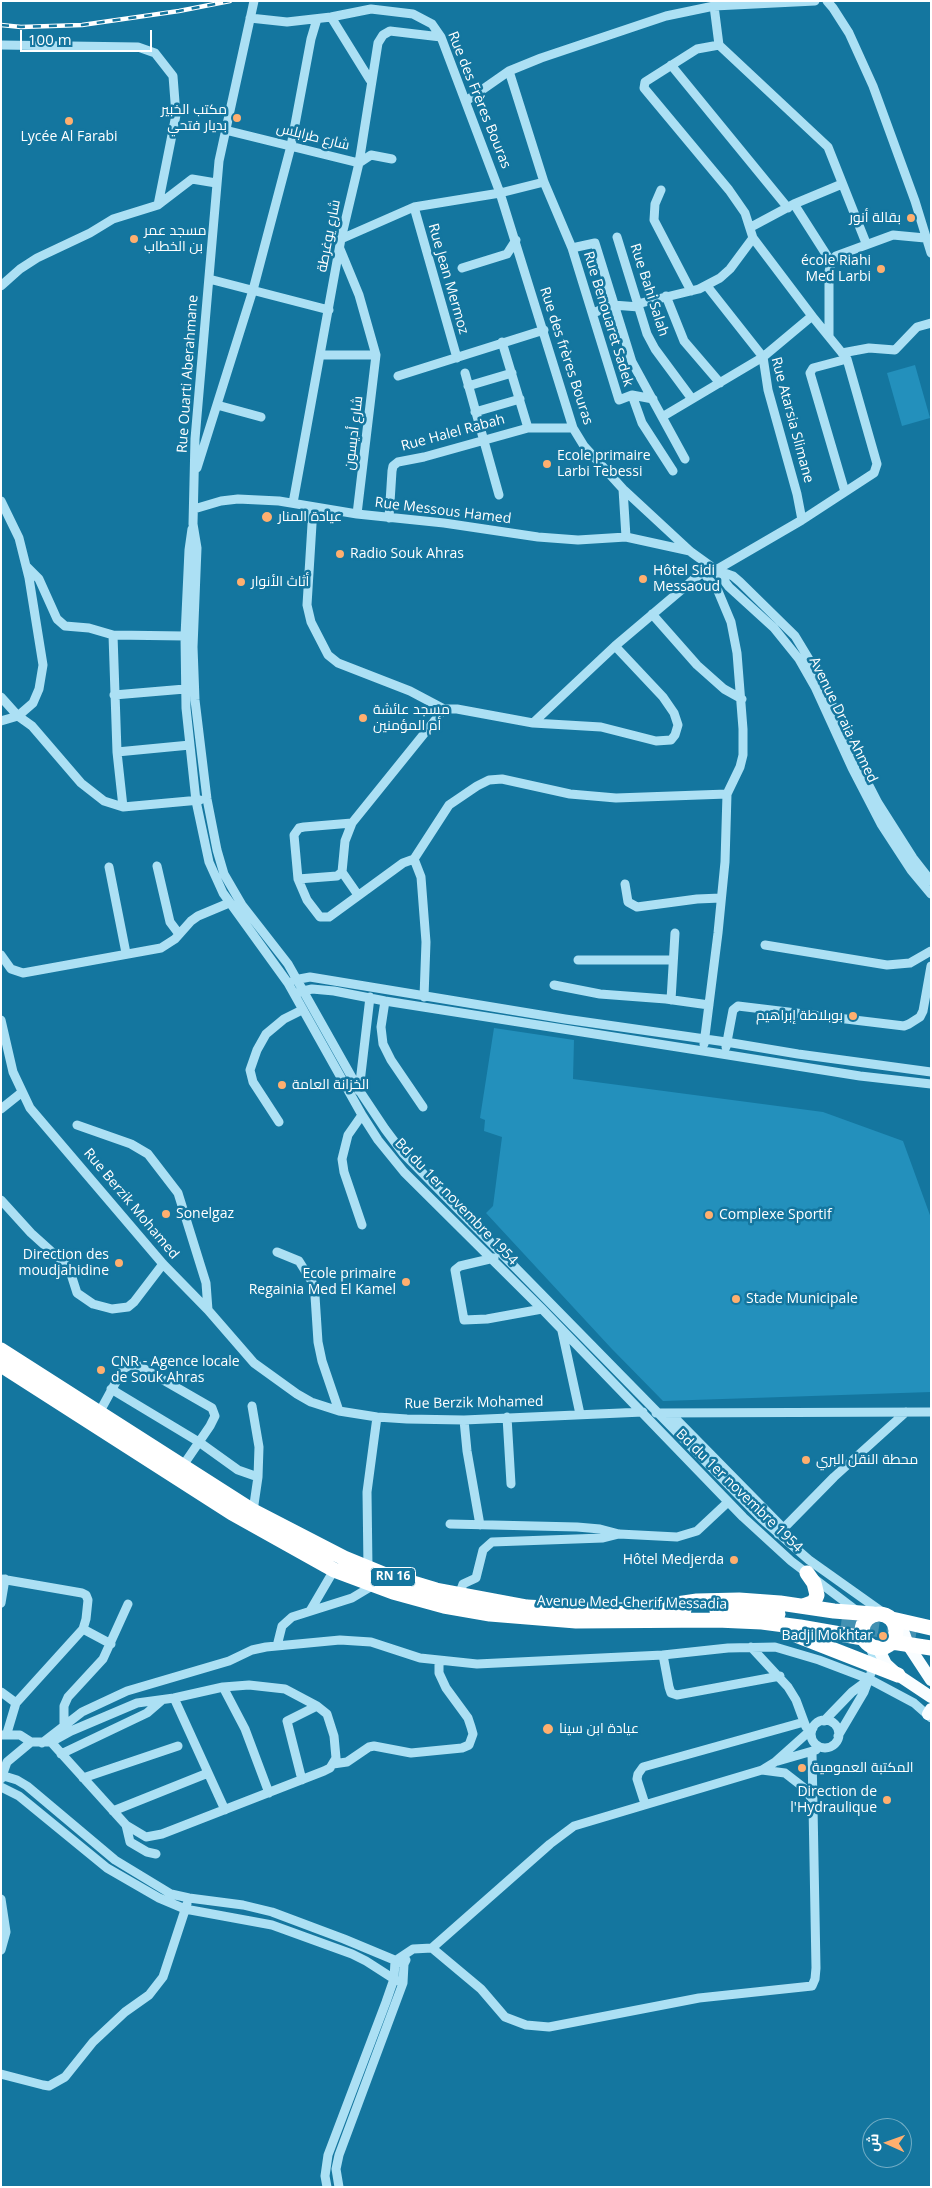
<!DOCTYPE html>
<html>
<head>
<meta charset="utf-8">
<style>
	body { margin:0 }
	#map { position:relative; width:932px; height:2188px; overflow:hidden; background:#14769f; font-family:"Open Sans",Cairo,sans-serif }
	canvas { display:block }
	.frame { position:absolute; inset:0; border:2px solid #fff; pointer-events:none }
	.north { position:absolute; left:862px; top:2118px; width:50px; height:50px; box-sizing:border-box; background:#14769f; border:1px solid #72adc5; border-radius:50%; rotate:272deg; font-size:14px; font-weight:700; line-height:20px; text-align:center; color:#fff }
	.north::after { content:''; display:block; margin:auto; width:18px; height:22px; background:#ffaf6f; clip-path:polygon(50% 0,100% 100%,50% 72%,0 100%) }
	.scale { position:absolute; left:20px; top:30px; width:132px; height:22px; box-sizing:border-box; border:2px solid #fff; border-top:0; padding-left:6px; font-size:15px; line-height:18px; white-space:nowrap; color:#fff; -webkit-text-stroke:4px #14769f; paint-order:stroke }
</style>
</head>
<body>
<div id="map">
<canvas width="932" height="2188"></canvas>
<div class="frame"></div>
<div class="north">ش</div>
<div class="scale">100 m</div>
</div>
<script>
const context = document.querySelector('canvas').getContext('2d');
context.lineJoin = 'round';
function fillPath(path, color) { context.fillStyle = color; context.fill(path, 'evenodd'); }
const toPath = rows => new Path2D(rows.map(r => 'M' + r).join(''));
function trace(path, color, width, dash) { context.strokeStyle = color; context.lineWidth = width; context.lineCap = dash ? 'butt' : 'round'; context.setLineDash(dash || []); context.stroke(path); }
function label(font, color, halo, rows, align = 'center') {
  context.font = font + ' "Open Sans",Cairo,sans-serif'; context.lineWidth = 5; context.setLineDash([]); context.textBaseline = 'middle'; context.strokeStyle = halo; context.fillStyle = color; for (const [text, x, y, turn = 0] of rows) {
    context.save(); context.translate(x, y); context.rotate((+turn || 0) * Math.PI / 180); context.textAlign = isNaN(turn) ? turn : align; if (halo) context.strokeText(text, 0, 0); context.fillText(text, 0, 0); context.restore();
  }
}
fillPath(toPath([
	[915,365,930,418,902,426,887,373],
	[494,1028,574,1040,573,1079,823,1112,903,1141,931,1218,931,1392,663,1401,611,1348,486,1213,493,1206,502,1137,484,1131,485,1120,480,1118]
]), '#2390bc');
trace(toPath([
	[841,1624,916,1635]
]), '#4391b2', 15, [15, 8]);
trace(toPath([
	[254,1,219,161,195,439,193,524,197,548,193,647,195,700,207,799,217,850,224,874,242,905,288,964,359,1090,385,1129,403,1153,762,1519,809,1560,885,1614],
	[827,1,833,8,849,33,873,86,915,201,931,253],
	[714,6,719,45,828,147,866,243],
	[331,17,370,80],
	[250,18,287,22,331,17,371,9,413,14,432,24,441,37,500,193,573,428,584,446,623,489,691,552,716,570,733,576,740,582,795,636,821,679,861,770,878,803,913,858,931,881],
	[1,45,138,47,155,53,173,76,176,115,158,205],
	[671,65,788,208],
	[509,71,544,182,572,248,619,400,632,395,653,399],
	[466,101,509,71,541,58,666,16,714,6,815,1],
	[225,130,359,163,371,155,392,159],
	[661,190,655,204,654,220,691,291],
	[794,204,831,262],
	[414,207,457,358],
	[751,227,794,204,842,184],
	[617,237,647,334,655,349,692,399],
	[341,239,414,207,500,193,544,182],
	[572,248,595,243,632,362,685,459],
	[340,249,359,295,376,355,357,514],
	[462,268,507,254,516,240],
	[209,279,329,310],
	[1,286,20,269,37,258,90,233,113,219,158,205,192,179,216,183],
	[707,286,763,357,768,390,797,494,802,520],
	[666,296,684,341,720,383],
	[637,304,699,289,720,278,730,269,753,238],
	[593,313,613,305,639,307],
	[829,336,829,272,831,262,836,256,893,235,925,238],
	[502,342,528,428],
	[842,353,869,348,895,350,917,327,931,323],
	[320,355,376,355],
	[465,373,499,495],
	[398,376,544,330],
	[468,386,512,373],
	[632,395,642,423,673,471],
	[217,405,261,417],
	[475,412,520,399],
	[662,417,763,357,812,316],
	[197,468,253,290,291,146,311,39,317,19],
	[623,489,626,537],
	[845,492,810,373,813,368,847,359],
	[1,501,19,538,29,578,43,665,39,689,33,703,18,716,1,721],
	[293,503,341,239,359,163,378,43,383,35,390,31,441,37],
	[313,508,307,605,311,622,328,655,338,663,410,691,444,709],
	[194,509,221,501,238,499,279,501,357,514,444,523,538,537,578,540,626,537,690,551],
	[389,518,392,471,393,466,398,462,424,457,528,428,573,428],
	[192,529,189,550,185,636,186,708,196,801,209,862,223,893,288,983,362,1115,378,1140,404,1172,542,1309,743,1517,791,1561,857,1611],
	[27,567,39,579,57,619,65,626,89,628,113,635,185,636],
	[716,570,802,520,874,473,877,464,847,359,812,316,753,238,745,213,729,190,644,88,645,82,697,49,719,45],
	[716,570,729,587,774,628,799,659,815,687,852,768,881,824,911,870,931,894],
	[703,572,718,591,731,622,737,653,743,729,743,755,740,767,727,794,725,862,718,933,704,1044],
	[652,614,697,665,724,689,742,699],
	[113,635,117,752,190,745],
	[114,695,185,689],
	[1,697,18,716,32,726,81,783,104,801,123,807,200,800],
	[533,723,615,646,706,569],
	[117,752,123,807],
	[352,823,304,827,299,828,294,835,298,879,307,900,320,917,329,917,403,863,414,859],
	[157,866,170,922,179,934],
	[109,867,126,953],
	[342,872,358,895],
	[298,879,337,876,342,872,345,841,352,823,444,709,457,709,533,723,601,727,656,741,671,740,675,735,678,725,674,713,663,697,615,646],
	[625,884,628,902,637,907,697,899,721,898],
	[765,945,887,965,910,963,931,951],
	[1,955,11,969,23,973,161,948,175,939,191,921,198,916,229,903],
	[578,960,673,960],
	[294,980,310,977,565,1019,726,1042,798,1054,931,1072],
	[554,985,600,994,666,999,709,1005],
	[299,992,312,989,334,991,385,1001,703,1051,860,1076,931,1084],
	[424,997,426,942,421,877,414,859,449,805,477,786,489,780,502,779,570,794,616,798,727,794],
	[671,1000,675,933],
	[385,1001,381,1027,383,1044,391,1060,423,1107],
	[1,1020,13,1072,30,1108,163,1264,208,1310,254,1363,297,1394,311,1402,339,1411,377,1417,407,1419,464,1420,643,1412],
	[726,1047,733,1010,738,1006,904,1026,909,1024,920,1017,923,1011,931,966],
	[359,1091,370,997],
	[1,1109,21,1093],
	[362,1115,348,1135,342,1159,344,1172,362,1225],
	[279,1122,253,1082,250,1070,257,1050,266,1034,284,1019,302,1010],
	[77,1125,131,1144,148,1154,178,1193,206,1283,208,1310],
	[1,1200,31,1233,62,1261,69,1268,77,1293,93,1304,112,1309,128,1307,134,1302,163,1264],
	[277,1252,299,1261,312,1282,315,1296,318,1342,322,1361,339,1411],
	[494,1258,460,1266,455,1270,464,1320,487,1319,542,1309],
	[562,1331,580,1414],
	[111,1389,199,1442,238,1470,258,1477],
	[252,1406,259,1447,258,1477,253,1511],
	[99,1413,123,1369,130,1365,139,1366,212,1408,215,1416,210,1426,182,1467],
	[656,1413,931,1412],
	[670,1413,784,1529],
	[507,1417,511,1484],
	[464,1420,467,1451,480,1525],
	[450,1524,577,1527,600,1529,619,1534,677,1537,697,1531,728,1502],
	[778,1534,834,1477,906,1412],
	[368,1568,367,1492,377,1417],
	[1,1579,82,1593,86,1595,88,1600,86,1619,83,1629,16,1703,7,1733],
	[459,1595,463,1584,476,1578,483,1550,492,1542,603,1538,619,1534],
	[1,1603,5,1579],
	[310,1611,334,1570],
	[83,1629,111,1644],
	[277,1646,282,1626,292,1617,352,1598,372,1586],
	[751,1647,788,1687,796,1700,806,1727],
	[663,1655,669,1687,671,1693,677,1695,780,1676],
	[223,1687,245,1729,269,1793],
	[1,1692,16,1703],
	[174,1698,225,1810],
	'811 1734a14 14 0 1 1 28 0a14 14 0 1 1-28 0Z',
	[824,1721,852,1692,867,1681],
	[64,1725,64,1706,68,1697,103,1659,128,1604],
	[1,1735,20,1735,31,1742],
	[838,1736,864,1692,871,1673,874,1658,869,1645],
	[42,1743,82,1712,127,1691,229,1661,252,1650,266,1647,340,1640,371,1642,420,1658,477,1664,663,1655,728,1648,775,1647,819,1660,869,1679,914,1703,931,1718],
	[61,1754,147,1713,162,1700],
	[778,1761,816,1750],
	[333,1764,347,1762,369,1747,374,1746,411,1753,462,1748,469,1745,473,1734,471,1727,468,1718,446,1688,439,1673,439,1661],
	[762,1770,785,1773,803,1787,812,1799],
	[1,1775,17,1780,27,1786,115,1860,171,1894,189,1898,243,1905,272,1912,344,1939,404,1964],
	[83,1778,178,1746],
	[1,1779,7,1762,31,1742,51,1742,71,1731,137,1703,174,1698,223,1687,249,1685,285,1689,317,1706,327,1714,334,1736,336,1758,330,1768,324,1771,162,1834,146,1837,126,1825,51,1742],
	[302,1780,287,1721,317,1706],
	[1,1787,19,1796,107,1868,159,1898,185,1909,272,1925,352,1954,366,1961,394,1979,403,1983],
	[645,1804,637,1779,638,1774,643,1767,804,1722],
	[113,1811,208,1773],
	[126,1825,130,1842,147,1852,156,1854],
	[1,1899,6,1932,1,1950],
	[432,1948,481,1989,505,2017,526,2025,549,2027,699,1998,812,1986,815,1979,816,1968,812,1752],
	[395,1961,413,1949,432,1948,550,1844,574,1826,762,1770,775,1762,813,1728],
	[1,2074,43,2085,49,2086,65,2077,93,2042,125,2012,149,1995,163,1977,187,1904],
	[327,2187,325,2176,328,2155,386,2002,394,1979,395,1961],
	[339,2187,336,2169,339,2155,403,1983,404,1964,406,1960]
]), '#ace0f4', 9);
trace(toPath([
	[900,1622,908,1645,931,1680],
	[878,1648,886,1664,898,1675,931,1697],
	[928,1714,931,1709]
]), '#f9fdff', 12);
trace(toPath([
	[1,1350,253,1511,344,1558,383,1574,436,1590,527,1607,564,1609,684,1610],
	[1,1365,232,1513,334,1570,393,1592,444,1606,490,1614,576,1621,717,1620,762,1622,800,1627,863,1638],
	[670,1605,697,1601,739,1600,780,1603,834,1611,873,1614],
	[803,1606,814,1602,817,1595,814,1583,807,1573],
	[717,1611,747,1611,778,1614],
	'862 1631a17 17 0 1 1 34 0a17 17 0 1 1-34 0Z',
	[892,1619,931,1628],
	[788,1632,898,1675],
	[892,1642,931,1648]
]), '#fff', 15);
const rail = toPath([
	[1,25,21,27,82,25,179,11,230,1]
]);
trace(rail, '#fff', 4.5);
trace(rail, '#14769f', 2.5, [8]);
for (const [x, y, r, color] of [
	[237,118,5,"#ffaf6f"],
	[69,121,5,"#ffaf6f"],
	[911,218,5,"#ffaf6f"],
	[134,239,5,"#ffaf6f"],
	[881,269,5,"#ffaf6f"],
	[547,464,5,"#ffaf6f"],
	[267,517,6,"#ffaf6f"],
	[340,554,5,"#ffaf6f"],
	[643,579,5,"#ffaf6f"],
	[241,582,5,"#ffaf6f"],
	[363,718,5,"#ffaf6f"],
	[853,1016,5,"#ffaf6f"],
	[282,1085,5,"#ffaf6f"],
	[166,1214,5,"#ffaf6f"],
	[709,1215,5,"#ffaf6f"],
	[119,1263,5,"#ffaf6f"],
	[406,1282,5,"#ffaf6f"],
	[736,1299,5,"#ffaf6f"],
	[101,1370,5,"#ffaf6f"],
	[806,1460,5,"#ffaf6f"],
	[734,1560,5,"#ffaf6f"],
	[883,1636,5,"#ffaf6f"],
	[548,1729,6,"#ffaf6f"],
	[802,1768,5,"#ffaf6f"],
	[887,1800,5,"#ffaf6f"]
]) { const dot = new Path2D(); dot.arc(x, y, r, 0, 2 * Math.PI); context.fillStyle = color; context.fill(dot); trace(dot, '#14769f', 2); }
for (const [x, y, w] of [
	[393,1577,45]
]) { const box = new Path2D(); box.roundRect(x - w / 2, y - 9.5, w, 19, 4); context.fillStyle = '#14769f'; context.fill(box); trace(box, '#fff', 1); }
label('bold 12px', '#fff', null, [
	["RN 16",393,1577]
]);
label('14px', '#fff', '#14769f', [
	["Rue des Frères Bouras",479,100,68],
	["شارع طرابلس",313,137,14],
	["شارع يوغرطة",329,236,-79],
	["Rue Jean Mermoz",448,279,74],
	["Rue Bahi Salah",649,290,72],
	["Rue Benouaret Sadek",608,319,73],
	["Rue des frères Bouras",566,356,72],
	["Rue Ouarti Aberahmane",188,374,-86],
	["Rue Atarsia Slimane",792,420,75],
	["شارع أديسون",354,433,-83],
	["Rue Halel Rabah",453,433,-15],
	["Rue Messous Hamed",443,511,7],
	["Avenue Draia Ahmed",843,720,64],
	["Bd du 1er novembre 1954",456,1202,46],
	["Rue Berzik Mohamed",131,1204,50],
	["Rue Berzik Mohamed",474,1403,-1],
	["Bd du 1er novembre 1954",739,1491,44],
	["Avenue Med-Cherif Messadia",632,1603,1]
]);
label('14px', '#fff', '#14769f', [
	["مكتب الخبير",227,110,"right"],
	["بديار فتحي",227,126,"right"],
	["Lycée Al Farabi",69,137,"center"],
	["بقالة أنور",901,218,"right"],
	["مسجد عمر",144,231],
	["بن الخطاب",144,247],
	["école Riahi",871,261,"right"],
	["Med Larbi",871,277,"right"],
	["Ecole primaire",557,456],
	["Larbi Tebessi",557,472],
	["عيادة المنار",278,517],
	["Radio Souk Ahras",350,554],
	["Hôtel Sidi",653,571],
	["Messaoud",653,587],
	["أثاث الأنوار",251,582],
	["مسجد عائشة",373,710],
	["أم المؤمنين",373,726],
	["بوبلاطة إبراهيم",843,1016,"right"],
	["الخزانة العامة",292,1085],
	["Sonelgaz",176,1214],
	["Complexe Sportif",719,1215],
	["Direction des",109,1255,"right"],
	["moudjahidine",109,1271,"right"],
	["Ecole primaire",396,1274,"right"],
	["Regainia Med El Kamel",396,1290,"right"],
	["Stade Municipale",746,1299],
	["CNR - Agence locale",111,1362],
	["de Souk Ahras",111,1378],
	["محطة النقل البري",816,1460],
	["Hôtel Medjerda",724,1560,"right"],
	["Badji Mokhtar",873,1636,"right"],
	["عيادة ابن سينا",559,1729],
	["المكتبة العمومية",812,1768],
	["Direction de",877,1792,"right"],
	["l'Hydraulique",877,1808,"right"]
], 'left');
</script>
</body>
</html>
